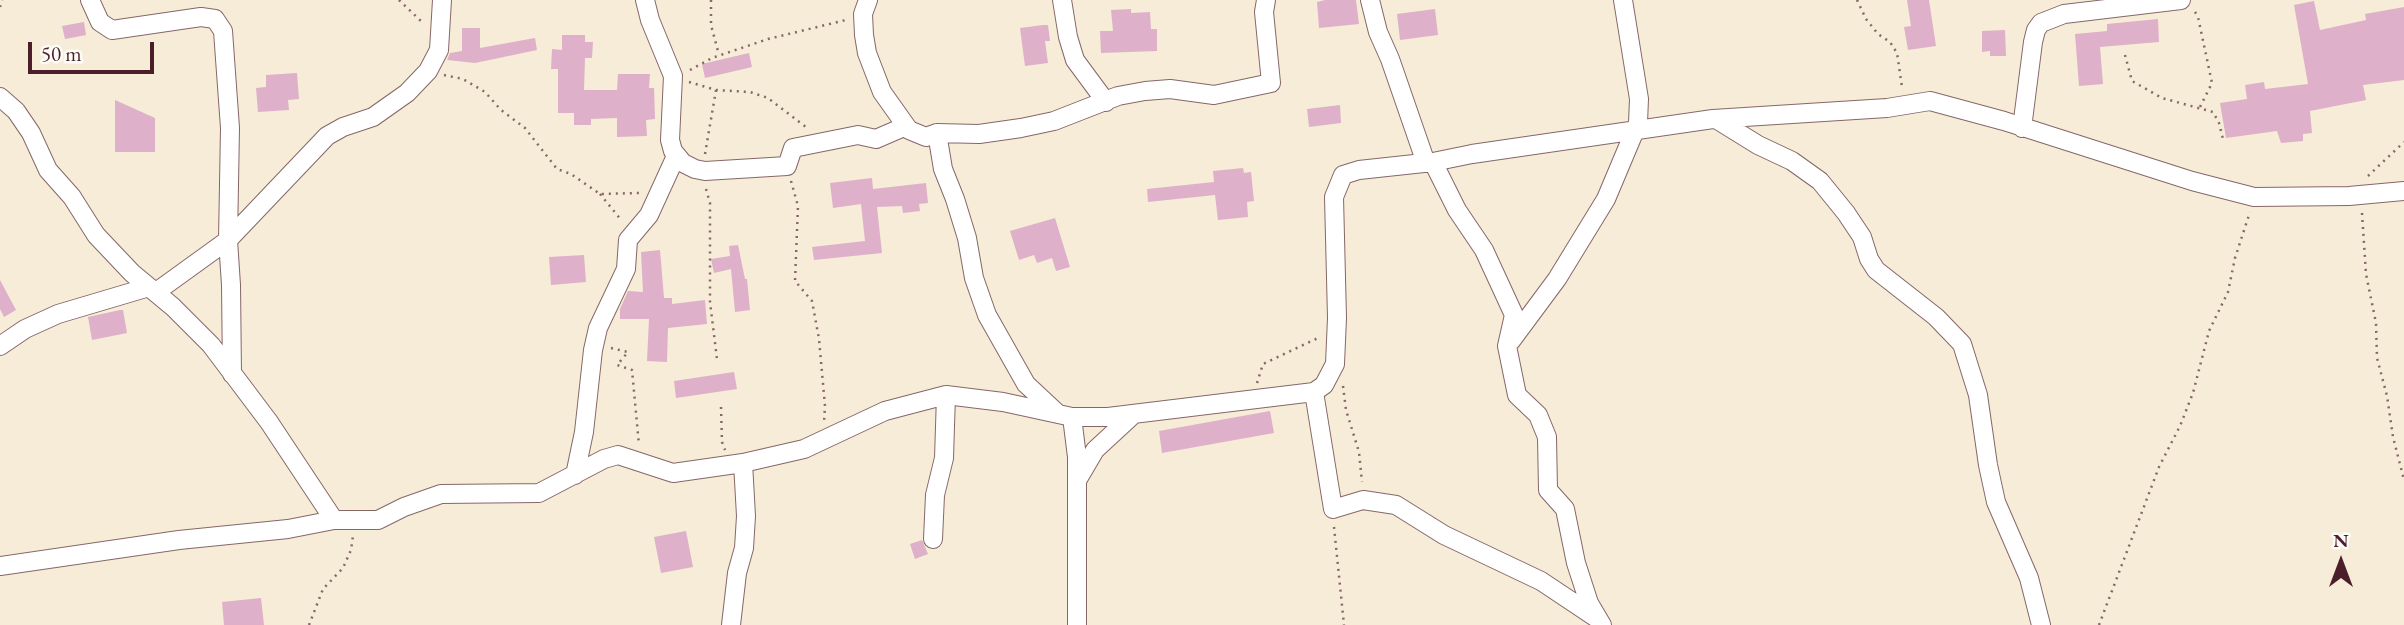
<!DOCTYPE html>
<html>
<head>
<meta charset="utf-8">
<style>
	body { margin:0 }
	#map { position:relative; width:2404px; height:625px; overflow:hidden; background:#f6ecd8; font-family:"EB Garamond",serif }
	canvas { display:block }
	.north { position:absolute; left:2306px; top:527px; width:70px; height:70px; -webkit-text-stroke:5px #fdfcf7; paint-order:stroke; rotate:0deg; font-size:19px; font-weight:700; line-height:28px; text-align:center; color:#4a1f2b }
	.north::after { content:''; display:block; margin:auto; width:24px; height:32px; background:#4a1f2b; clip-path:polygon(50% 0,100% 100%,50% 72%,0 100%) }
	.scale { position:absolute; left:28px; top:42px; width:126px; height:32px; box-sizing:border-box; border:4px solid #4a1f2b; border-top:0; padding-left:9px; font-size:21px; line-height:24px; white-space:nowrap; color:#4a1f2b; -webkit-text-stroke:5px #fdfcf7; paint-order:stroke }
</style>
</head>
<body>
<div id="map">
<canvas width="2404" height="625"></canvas>
<div class="north">N</div>
<div class="scale">50 m</div>
</div>
<script>
const context = document.querySelector('canvas').getContext('2d');
context.lineJoin = 'round';
function fillPath(path, color) { context.fillStyle = color; context.fill(path, 'evenodd'); }
const toPath = rows => new Path2D(rows.map(r => 'M' + r).join(''));
function trace(path, color, width, dash) { context.strokeStyle = color; context.lineWidth = width; context.lineCap = dash ? 'butt' : 'round'; context.setLineDash(dash || []); context.stroke(path); }
fillPath(toPath([
	[1325,0,1356,0,1359,24,1319,28,1317,2],
	[1907,0,1929,0,1936,46,1908,50,1904,27,1911,26],
	[2314,1,2320,30,2366,20,2365,14,2404,7,2404,80,2363,85,2366,100,2310,111,2312,133,2303,134,2303,141,2281,143,2277,131,2226,138,2220,103,2247,99,2245,85,2264,82,2265,89,2308,84,2294,5],
	[1131,9,1131,13,1150,12,1151,29,1157,29,1157,51,1101,53,1100,31,1113,31,1111,10],
	[1435,9,1438,35,1400,40,1397,14],
	[2158,19,2159,42,2100,47,2103,84,2079,86,2075,34,2107,31,2107,24],
	[84,22,86,35,65,39,62,26],
	[1043,25,1048,25,1050,41,1045,41,1048,63,1025,66,1020,28],
	[462,28,480,28,480,48,535,38,537,50,475,63,447,60,450,53,462,51],
	[2005,30,2006,56,1990,56,1990,51,1982,52,1982,31],
	[562,35,585,35,585,42,593,42,592,58,585,58,584,90,617,90,618,74,650,74,649,88,654,88,655,119,646,120,647,136,617,137,617,118,591,119,591,125,574,125,574,113,558,113,558,69,551,69,552,49,562,50],
	[749,53,752,67,705,78,702,64],
	[297,73,299,99,288,100,289,110,258,112,256,88,266,87,266,75],
	[115,100,155,118,155,152,115,152],
	[1340,105,1341,123,1309,127,1307,109],
	[1243,168,1244,173,1251,172,1254,201,1247,202,1248,217,1218,220,1215,195,1148,202,1147,189,1214,182,1213,171],
	[872,178,873,189,926,183,928,203,919,204,920,211,903,213,902,206,877,207,882,253,814,260,812,247,865,241,861,204,833,208,830,183],
	[1055,218,1070,267,1056,271,1052,258,1037,263,1034,255,1019,260,1010,231],
	[738,245,745,279,747,279,750,310,735,312,731,269,714,273,711,259,730,256,729,246],
	[660,250,664,298,672,298,672,304,705,300,707,324,668,328,667,362,647,361,649,319,620,319,620,309,628,291,643,292,641,252],
	[584,255,586,282,551,285,549,257],
	[0,280,16,310,4,317,0,309],
	[120,310,123,310,127,333,92,340,88,317],
	[734,372,737,389,676,398,674,381],
	[1270,411,1274,433,1162,453,1159,431],
	[686,531,693,567,661,573,654,537],
	[922,540,928,554,915,559,910,544],
	[261,598,264,625,224,625,222,602]
]), '#dfb0c9');
const minor = toPath([
	[90,0,100,22,112,30,201,17,215,19,223,31,230,128,228,240,231,285,232,374],
	[645,0,650,20,673,76,670,140,673,151,683,163,695,169,705,171,787,166,793,148,858,135,876,139,906,126],
	[868,0,863,14,864,35,867,53,882,92,909,130,926,137,937,133,979,134,1021,128,1054,121,1118,96,1145,91,1170,89,1214,95,1271,83,1264,12,1266,0],
	[1062,0,1068,37,1075,60,1106,102],
	[1370,0,1378,32,1390,59,1426,163],
	[0,97,16,111,31,133,48,170,72,197,96,235,132,273,173,307,211,345,269,422,334,520],
	[1716,119,1758,145,1792,161,1820,181,1846,213,1862,237,1869,259,1876,270,1936,317,1962,344,1978,395,1988,465,1996,502,2029,578,2041,625],
	[2022,128,2033,42,2036,30,2041,23,2064,14,2181,0],
	[937,133,943,169,955,199,967,238,974,278,987,315,1026,384,1056,412],
	[1433,162,1457,210,1484,250,1514,315,1507,346,1517,395,1538,415,1547,437,1548,490,1565,509,1576,563,1589,603,1602,625],
	[156,292,228,240,327,136,343,127,373,117,407,93,428,71,439,50,442,0],
	[1511,341,1557,279,1606,199,1638,123,1639,99,1623,0],
	[0,346,25,329,58,314,149,287],
	[1314,392,1333,509,1363,500,1396,505,1444,535,1541,581,1595,617],
	[1072,417,1077,457,1077,625],
	[575,475,584,432,593,350,598,328,626,269,628,240,649,215,676,156],
	[1078,479,1095,450,1134,414],
	[933,539,935,495,944,458,946,395],
	[0,566,179,540,288,529,334,520,378,520,404,507,441,494,539,493,604,459,618,455,673,473,743,463,804,449,885,411,946,395,1003,402,1072,417,1108,417,1314,392,1324,385,1335,364,1337,318,1334,197,1343,175,1359,170,1433,162,1472,154,1713,119,1887,108,1930,101,2004,121,2192,181,2254,197,2349,196,2404,191],
	[731,625,737,573,744,548,746,516,743,463]
]);
trace(minor, '#866768', 20);
trace(toPath([
	[399,0,423,23],
	[711,0,711,25,719,55],
	[1857,0,1866,19,1878,34,1890,42,1897,53,1902,87],
	[0,7,2,0],
	[2195,12,2198,17,2212,83,2200,107],
	[2125,55,2132,81,2162,98,2213,112,2219,123,2223,139],
	[690,70,712,58,768,39,846,20],
	[444,75,463,79,485,92,501,110,525,128,557,169,571,174,600,194,639,193],
	[689,82,716,90,750,92,768,98,806,127],
	[705,154,716,90],
	[2368,176,2404,142],
	[791,181,798,206,795,281,812,301,819,339,825,406,824,422],
	[706,189,710,203,710,302,717,359],
	[600,194,622,221],
	[2362,213,2366,274,2376,323,2377,358,2387,396,2393,437,2404,480],
	[611,348,628,352,617,365,632,370,639,445],
	[1257,383,1263,364,1318,338],
	[1343,386,1346,410,1359,452,1362,482],
	[721,407,722,442,725,450],
	[1334,527,1344,625],
	[309,625,323,589,343,568,351,550,353,536],
	[2099,625,2159,467,2180,426,2193,393,2209,331,2228,292,2235,258,2250,212]
]), '#866768', 2.5, [2, 5]);
trace(minor, '#fff', 18);
</script>
</body>
</html>
